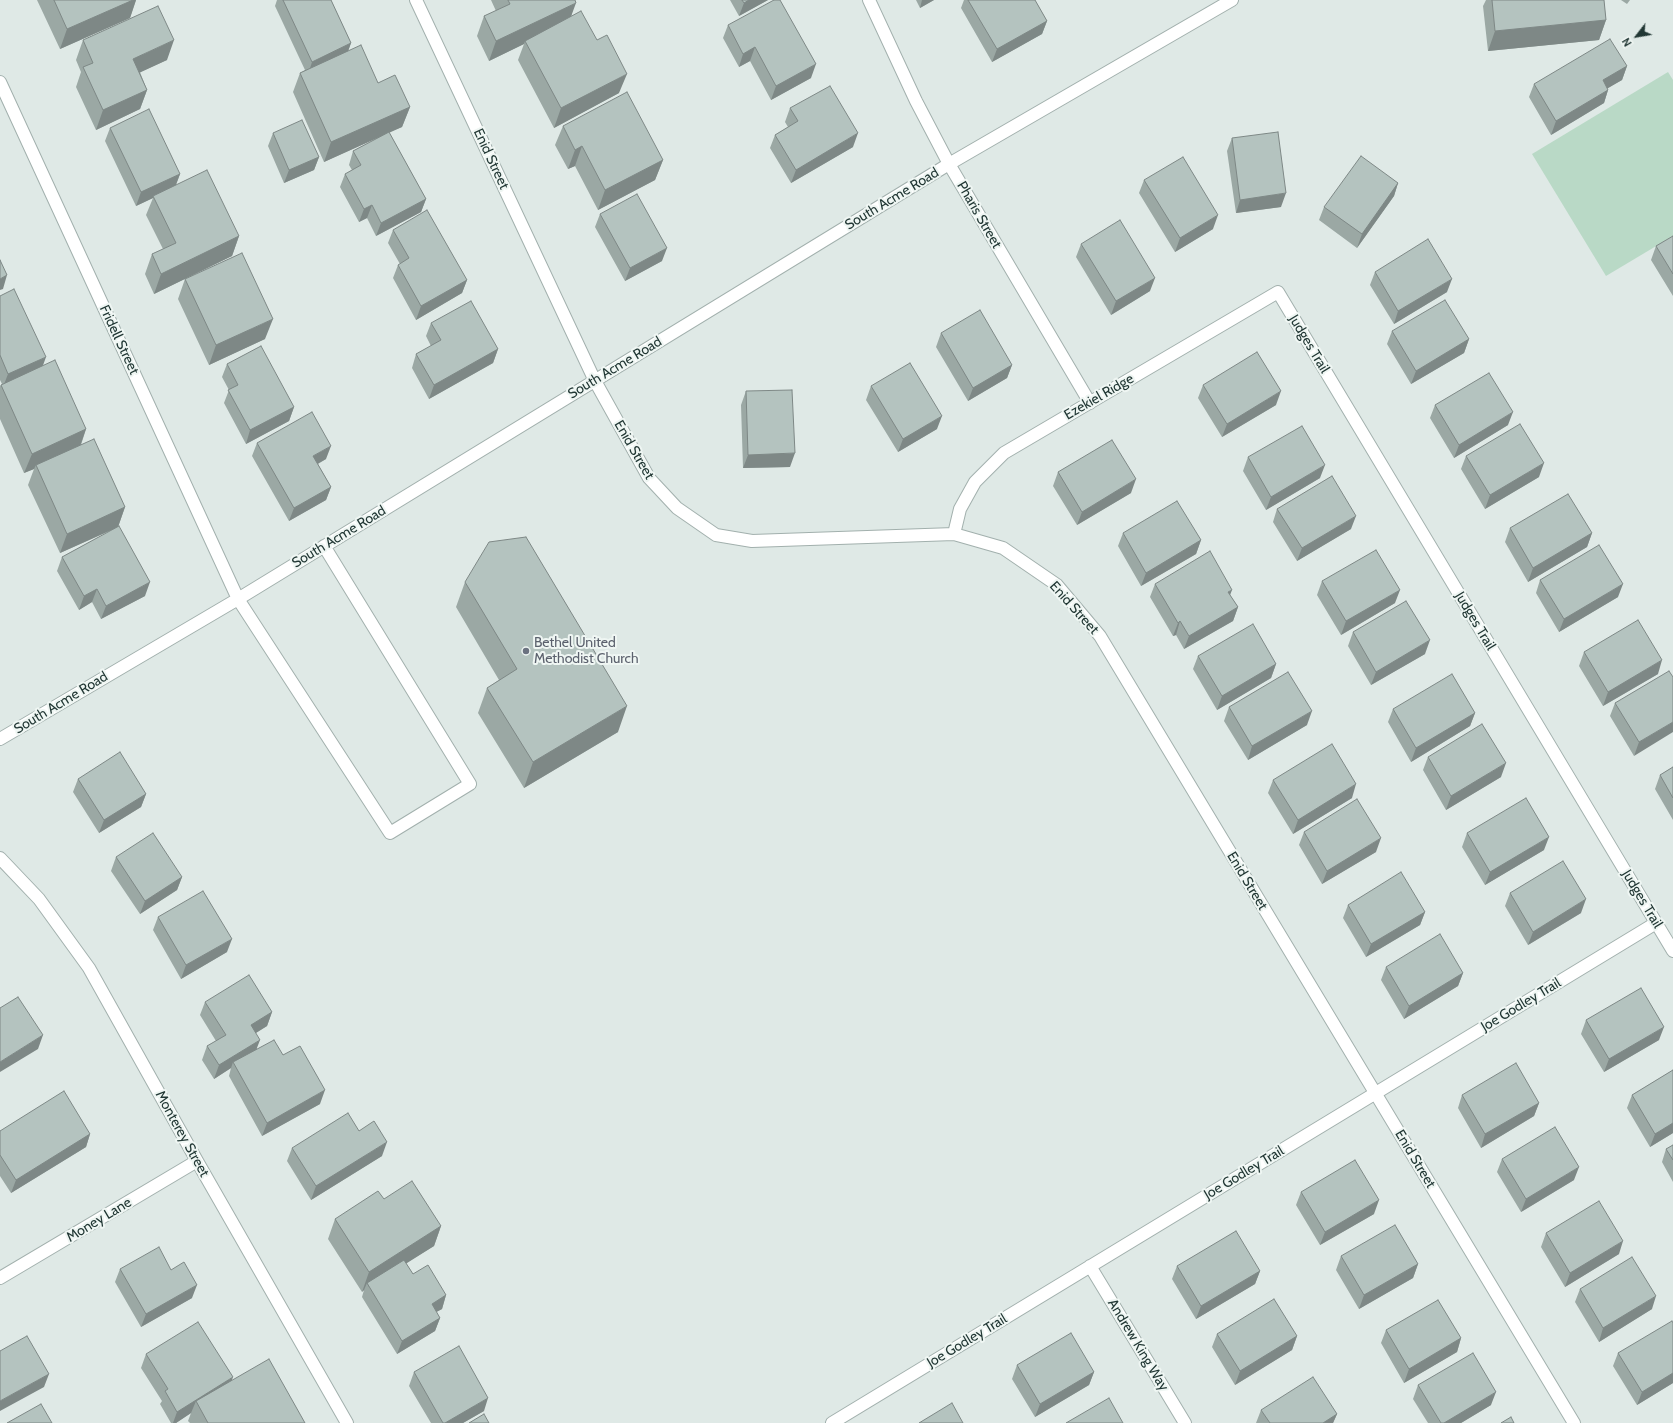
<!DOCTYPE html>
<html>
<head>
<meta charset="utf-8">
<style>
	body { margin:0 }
	#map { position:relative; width:1673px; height:1423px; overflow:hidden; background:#dfe9e6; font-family:Cabin,sans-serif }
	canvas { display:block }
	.north { position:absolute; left:1617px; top:16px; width:40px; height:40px; -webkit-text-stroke:3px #eff6f3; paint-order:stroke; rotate:239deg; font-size:11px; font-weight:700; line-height:16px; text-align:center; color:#213734 }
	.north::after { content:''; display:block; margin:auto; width:14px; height:18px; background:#213734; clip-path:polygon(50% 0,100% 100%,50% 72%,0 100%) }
</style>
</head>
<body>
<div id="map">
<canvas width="1673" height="1423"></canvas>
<div class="north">N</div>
</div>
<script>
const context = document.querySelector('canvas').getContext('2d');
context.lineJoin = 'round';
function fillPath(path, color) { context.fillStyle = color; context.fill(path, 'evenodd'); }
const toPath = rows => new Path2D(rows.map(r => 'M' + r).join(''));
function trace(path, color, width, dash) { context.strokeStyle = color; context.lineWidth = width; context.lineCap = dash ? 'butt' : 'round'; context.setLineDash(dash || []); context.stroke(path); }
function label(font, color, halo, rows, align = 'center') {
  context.font = font + ' Cabin,sans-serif'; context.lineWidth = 4; context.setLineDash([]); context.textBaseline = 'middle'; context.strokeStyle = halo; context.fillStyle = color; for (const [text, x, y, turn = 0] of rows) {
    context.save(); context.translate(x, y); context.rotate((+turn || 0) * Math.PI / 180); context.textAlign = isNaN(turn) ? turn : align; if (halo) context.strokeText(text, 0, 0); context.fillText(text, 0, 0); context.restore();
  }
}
fillPath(toPath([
	[1668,72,1673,80,1673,236,1606,276,1532,154]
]), '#b9d9c6');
const minor = toPath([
	[416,0,595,381,649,478,677,508,716,535,752,541,954,534,1003,548,1057,585,1100,636,1574,1423],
	[869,0,916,101,949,164,1090,403],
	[0,82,238,599,390,833,470,784,324,546],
	[954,534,960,509,975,482,1004,453,1278,292,1673,951],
	[0,739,238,599,949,164,1232,0],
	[0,858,39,899,89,968,197,1161,347,1423],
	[1090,1266,1185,1423],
	[0,1278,197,1161],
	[832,1423,1656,923]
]);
trace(minor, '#a2b0ad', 14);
trace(minor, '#fff', 12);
fillPath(toPath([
	[37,0,136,0,130,18,60,49],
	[277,0,331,0,351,43,348,51,378,83,410,107,402,127,389,132,426,199,421,212,376,236,367,218,359,222,340,187,345,174,352,170,349,165,353,151,385,134,324,162,293,92,300,73,305,70,275,6],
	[491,0,575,0,571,17,619,93,554,128,518,60,524,44,489,61,477,36,484,16,496,11],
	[730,0,768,0,739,16],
	[916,0,934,0,920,8],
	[964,0,1035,0,1047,21,1042,34,992,62,961,8],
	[1486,0,1604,0,1606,20,1599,40,1488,51,1483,6],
	[1621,0,1630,0,1627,4],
	[728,25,811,78,771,100,750,61,739,67,723,38],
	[83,40,167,60,140,72,147,90,140,109,96,130,76,87,81,72,76,60],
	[1627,66,1622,80,1607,88,1608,90,1604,103,1551,135,1529,97,1534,84],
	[790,108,853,147,791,183,770,148,775,135,788,127,785,122],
	[563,126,663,160,655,180,598,210,575,166,568,169,555,145],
	[110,128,180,174,176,185,239,236,232,256,154,294,145,274,152,254,163,249,146,215,153,198,136,206,105,141],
	[273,133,319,157,314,170,284,183,268,146],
	[1232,138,1281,207,1236,213,1227,151],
	[1144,180,1213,229,1175,252,1139,193],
	[1398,183,1394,196,1357,248,1319,220,1324,207],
	[600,214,662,261,625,281,595,227],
	[393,230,467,280,462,293,416,320,393,278,398,265,400,264,388,243],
	[1673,236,1673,296,1651,260,1656,246],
	[1081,244,1150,291,1111,315,1076,257],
	[1375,272,1447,292,1394,324,1370,285],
	[185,279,265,339,209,365,178,299],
	[0,296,42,366,86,429,81,445,125,507,118,527,145,596,101,619,92,602,79,610,57,571,62,557,114,529,60,553,28,485,34,469,24,473,0,419,0,386,2,384,0,380],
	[431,323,498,349,493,363,429,399,412,368,416,354,431,346,426,336],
	[1392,331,1469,339,1464,353,1411,384,1387,344],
	[941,333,1012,365,1007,378,968,401,936,347],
	[227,364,294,407,289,421,246,444,224,403,229,390,222,377],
	[1203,385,1276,405,1222,437,1198,398],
	[871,386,937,429,898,452,866,400],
	[746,391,790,467,743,468,741,405],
	[1435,405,1508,425,1454,458,1430,418],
	[257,443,326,459,318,464,331,487,326,500,289,521,252,456],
	[1466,456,1539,477,1485,509,1461,469],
	[1248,457,1320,478,1266,510,1243,471],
	[1058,472,1131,493,1077,525,1053,486],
	[1277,509,1351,529,1297,561,1273,522],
	[1510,528,1592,533,1587,547,1528,582,1505,542],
	[1123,533,1201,540,1196,554,1141,586,1118,546],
	[1540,580,1618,597,1559,632,1536,593],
	[1322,581,1395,603,1341,635,1317,595],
	[465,582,618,732,524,788,478,713,487,688,499,680,456,607],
	[1155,584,1230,595,1238,607,1233,621,1184,649,1176,635,1173,636,1150,597],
	[1353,632,1425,654,1371,685,1348,646],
	[1584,652,1658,674,1603,706,1579,666],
	[1198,656,1276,664,1271,678,1217,710,1193,669],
	[1673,677,1634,756,1610,716,1615,703],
	[1229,707,1307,725,1248,760,1224,721],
	[1393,709,1475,713,1470,726,1411,762,1388,722],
	[1428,757,1501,777,1446,810,1423,770],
	[1673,767,1673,820,1655,789,1660,775],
	[78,779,146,794,141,807,99,833,73,792],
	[1273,780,1352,798,1293,834,1268,793],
	[1304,832,1376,852,1322,884,1299,845],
	[1467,833,1544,850,1485,885,1462,847],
	[116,857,182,877,177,890,140,914,111,871],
	[1510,893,1581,913,1528,945,1505,906],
	[1348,905,1425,912,1420,925,1366,957,1343,918],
	[158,917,227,952,181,979,153,930],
	[1386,967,1463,973,1458,986,1404,1019,1381,980],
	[205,1002,272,1012,267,1026,256,1033,257,1050,283,1055,320,1104,262,1136,229,1076,231,1068,214,1079,202,1060,207,1046,216,1041,200,1015],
	[1586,1020,1659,1040,1604,1072,1581,1034],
	[1673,1070,1673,1133,1650,1147,1627,1108,1632,1095],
	[1462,1095,1539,1103,1534,1116,1481,1148,1458,1108],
	[0,1131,90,1134,86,1147,11,1193,0,1176],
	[1673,1145,1673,1182,1662,1162,1666,1149],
	[292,1148,382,1156,311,1200,287,1161],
	[1502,1159,1574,1180,1521,1212,1497,1172],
	[1301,1192,1374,1214,1320,1245,1296,1205],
	[384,1199,441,1226,434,1246,406,1263,413,1274,446,1295,442,1309,436,1312,440,1318,435,1331,397,1354,362,1297,364,1290,362,1292,328,1239,335,1219],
	[1546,1233,1619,1254,1565,1287,1541,1247],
	[1341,1256,1418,1264,1413,1278,1359,1309,1336,1270],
	[1177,1266,1260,1271,1255,1284,1196,1319,1172,1279],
	[120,1269,171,1270,192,1298,141,1327,115,1282],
	[1580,1289,1652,1309,1599,1342,1575,1302],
	[1673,1323,1673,1383,1637,1405,1613,1366,1618,1353],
	[1386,1330,1461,1338,1457,1352,1404,1383,1381,1343],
	[1217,1334,1297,1336,1292,1350,1235,1385,1212,1347],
	[146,1354,232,1381,305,1423,190,1423,188,1421,191,1413,176,1423,171,1423,160,1404,162,1401,141,1368],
	[1017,1365,1094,1372,1089,1385,1035,1417,1012,1379],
	[414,1372,484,1411,463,1423,431,1423,409,1386],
	[1418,1385,1491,1405,1461,1423,1428,1423,1413,1399],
	[1261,1410,1337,1414,1333,1423,1256,1423]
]), '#9ba8a4');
fillPath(toPath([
	[133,0,136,0,130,18,60,49,67,29],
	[749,0,768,0,739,16,744,3],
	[922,0,934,0,920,8],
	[576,3,569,22,525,41,524,44,489,61,496,41],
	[1606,20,1599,40,1488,51,1495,31],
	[1047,21,1042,34,992,62,997,49],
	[174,40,167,60,126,79,133,59],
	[351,43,346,57,308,75,312,62],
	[755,47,750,61,739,67,743,54],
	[816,64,811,78,771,100,776,86],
	[1627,66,1622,80,1598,94,1603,80],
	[627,74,619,93,554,128,561,108],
	[147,90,140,109,96,130,103,110],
	[1608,90,1604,103,1551,135,1556,121],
	[410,107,402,127,324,162,331,142],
	[858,133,853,147,791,183,796,170],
	[582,146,575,166,568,169,575,150],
	[319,157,314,170,284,183,289,170],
	[663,160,655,180,598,210,605,190],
	[180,174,175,187,153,196,153,198,136,206,141,192],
	[1398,183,1394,196,1357,248,1362,234],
	[1286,193,1281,207,1236,213,1240,200],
	[426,199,421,212,376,236,381,223],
	[372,205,367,218,359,222,364,209],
	[1218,215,1213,229,1175,252,1180,238],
	[239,236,232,256,154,294,161,274],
	[667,248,662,261,625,281,630,268],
	[7,275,3,289,0,290,0,279],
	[1155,278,1150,291,1111,315,1116,301],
	[1452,279,1447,292,1394,324,1398,311],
	[467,280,462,293,416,320,421,306],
	[273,319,265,339,209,365,216,345],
	[1469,339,1464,353,1411,384,1416,371],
	[498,349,493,363,429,399,434,385],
	[46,357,41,371,3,387,8,374],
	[1012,365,1007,378,968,401,973,388],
	[1281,391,1276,405,1222,437,1227,424],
	[294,407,289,421,246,444,250,430],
	[1513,412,1508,425,1454,458,1459,445],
	[942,416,937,429,898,452,903,439],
	[86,429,79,449,36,465,34,469,24,473,32,454],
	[331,446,326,459,308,469,313,456],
	[795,453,790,467,743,468,748,455],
	[1544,463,1539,477,1485,509,1490,495],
	[1325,465,1320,478,1266,510,1271,497],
	[1136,479,1131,493,1077,525,1082,512],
	[331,487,326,500,289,521,294,508],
	[125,507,118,527,60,553,67,534],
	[1356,516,1351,529,1297,561,1302,548],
	[1592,533,1587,547,1528,582,1533,568],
	[1201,540,1196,554,1141,586,1146,573],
	[150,582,145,596,101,619,106,606],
	[1623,584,1618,597,1559,632,1564,619],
	[97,589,92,602,79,610,84,596],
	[1232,590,1227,603,1228,592],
	[1400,590,1395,603,1341,635,1346,621],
	[1238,607,1233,621,1184,649,1189,636],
	[1180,621,1176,635,1173,636,1178,623],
	[1430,640,1425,654,1371,685,1376,672],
	[1662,660,1658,674,1603,706,1608,692],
	[1276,664,1271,678,1217,710,1222,696],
	[627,706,618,732,524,788,533,762],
	[1312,711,1307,725,1248,760,1252,746],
	[1475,713,1470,726,1411,762,1416,748],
	[1673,722,1673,732,1634,756,1639,742],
	[1506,763,1501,777,1446,810,1451,796],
	[1356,784,1352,798,1293,834,1298,820],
	[146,794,141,807,99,833,104,820],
	[1549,837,1544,850,1485,885,1490,872],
	[1381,838,1376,852,1322,884,1327,871],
	[182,877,177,890,140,914,145,901],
	[1586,899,1581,913,1528,945,1533,932],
	[1425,912,1420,925,1366,957,1371,944],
	[232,939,227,952,181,979,186,965],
	[1463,973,1458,986,1404,1019,1409,1006],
	[272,1012,267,1026,246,1039,251,1025],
	[1664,1027,1659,1040,1604,1072,1609,1059],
	[43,1035,38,1049,0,1072,0,1062],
	[260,1040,255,1053,233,1062,231,1068,214,1079,219,1065],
	[325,1090,320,1104,262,1136,267,1123],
	[1539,1103,1534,1116,1481,1148,1485,1134],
	[1673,1123,1673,1133,1650,1147,1655,1134],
	[90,1134,86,1147,11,1193,16,1180],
	[387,1142,382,1156,311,1200,316,1186],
	[1579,1167,1574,1180,1521,1212,1526,1199],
	[1379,1200,1374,1214,1320,1245,1325,1232],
	[441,1226,434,1246,369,1287,367,1283,364,1290,362,1292,369,1272],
	[1623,1241,1619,1254,1565,1287,1570,1273],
	[1418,1264,1413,1278,1359,1309,1364,1295],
	[1260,1271,1255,1284,1196,1319,1201,1306],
	[197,1285,192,1298,141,1327,146,1314],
	[446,1295,442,1309,427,1317,432,1304],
	[1656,1296,1652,1309,1599,1342,1603,1328],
	[440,1318,435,1331,397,1354,402,1341],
	[1297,1336,1292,1350,1235,1385,1240,1371],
	[1461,1338,1457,1352,1404,1383,1409,1369],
	[1094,1372,1089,1385,1035,1417,1040,1404],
	[1673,1373,1673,1383,1637,1405,1642,1392],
	[49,1374,44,1387,0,1411,0,1401],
	[233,1377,228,1391,196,1401,191,1413,176,1423,173,1423,177,1412],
	[1496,1392,1491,1405,1461,1423,1444,1423],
	[488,1398,484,1411,463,1423,445,1423],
	[1337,1414,1333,1423,1323,1423]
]), '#7e8886');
const building = toPath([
	[54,0,133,0,67,29,54,0],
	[283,0,331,0,351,43,312,62,283,0],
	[508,0,575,0,576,3,496,41,484,16,510,4,508,0],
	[742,0,749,0,744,3,742,0],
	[774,0,780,0,816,64,776,86,755,47,743,54,728,25,774,0],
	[968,0,1035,0,1047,21,997,49,968,0],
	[1492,0,1604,0,1606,20,1495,31,1492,0],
	[158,6,174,40,133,59,147,90,103,110,83,67,93,63,83,40,158,6],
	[581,11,597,40,607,35,627,74,561,108,525,41,581,11],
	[1610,39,1627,66,1603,80,1608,90,1556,121,1534,84,1610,39],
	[361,45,378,83,395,75,410,107,331,142,300,73,361,45],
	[830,86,858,133,796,170,775,135,798,121,790,108,830,86],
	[627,92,663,160,605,190,582,146,575,150,563,126,627,92],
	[149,109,180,174,141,192,110,128,149,109],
	[302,120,319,157,289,170,273,133,302,120],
	[389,132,426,199,381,223,372,205,364,209,345,174,361,165,353,151,389,132],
	[1278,132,1286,193,1240,200,1232,138,1278,132],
	[1361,156,1398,183,1362,234,1324,207,1361,156],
	[1183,157,1218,215,1180,238,1144,180,1183,157],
	[207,170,239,236,161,274,152,254,176,243,153,196,207,170],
	[637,194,667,248,630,268,600,214,637,194],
	[427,210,467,280,421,306,398,265,409,258,393,230,427,210],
	[1120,220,1155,278,1116,301,1081,244,1120,220],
	[1673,236,1673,274,1656,246,1673,236],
	[1428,239,1452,279,1398,311,1375,272,1428,239],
	[242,253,273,319,216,345,185,279,242,253],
	[0,260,7,275,0,279,0,260],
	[14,289,46,357,8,374,0,355,0,296,14,289],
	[1445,300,1469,339,1416,371,1392,331,1445,300],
	[471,301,498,349,434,385,416,354,441,340,431,323,471,301],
	[980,310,1012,365,973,388,941,333,980,310],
	[261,346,294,407,250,430,228,390,238,385,227,364,261,346],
	[1257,352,1281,391,1227,424,1203,385,1257,352],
	[55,360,86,429,32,454,1,385,55,360],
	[910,363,942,416,903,439,871,386,910,363],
	[1489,373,1513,412,1459,445,1435,405,1489,373],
	[792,390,795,453,748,455,746,391,792,390],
	[312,412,331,446,313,456,331,487,294,508,257,443,312,412],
	[1520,424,1544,463,1490,495,1466,456,1520,424],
	[1302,426,1325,465,1271,497,1248,457,1302,426],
	[94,439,125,507,67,534,36,465,94,439],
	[1112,440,1136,479,1082,512,1058,472,1112,440],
	[1332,476,1356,516,1302,548,1277,509,1332,476],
	[1568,494,1592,533,1533,568,1510,528,1568,494],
	[1177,501,1201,540,1146,573,1123,533,1177,501],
	[119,526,150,582,106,606,97,589,84,596,62,557,119,526],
	[526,537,627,706,533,762,487,688,517,669,465,582,489,542,526,537],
	[1599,545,1623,584,1564,619,1540,580,1599,545],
	[1376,550,1400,590,1346,621,1322,581,1376,550],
	[1210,551,1232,590,1228,592,1238,607,1189,636,1180,621,1178,623,1155,584,1210,551],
	[1406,601,1430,640,1376,672,1353,632,1406,601],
	[1638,620,1662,660,1608,692,1584,652,1638,620],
	[1253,624,1276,664,1222,696,1198,656,1253,624],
	[1669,671,1673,677,1673,722,1639,742,1615,703,1669,671],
	[1288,672,1312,711,1252,746,1229,707,1288,672],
	[1452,674,1475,713,1416,748,1393,709,1452,674],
	[1482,724,1506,763,1451,796,1428,757,1482,724],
	[1332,744,1356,784,1298,820,1273,780,1332,744],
	[120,752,146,794,104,820,78,779,120,752],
	[1673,767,1673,798,1660,775,1673,767],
	[1526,798,1549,837,1490,872,1467,833,1526,798],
	[1357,799,1381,838,1327,871,1304,832,1357,799],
	[153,833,182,877,145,901,116,857,153,833],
	[1563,861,1586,899,1533,932,1510,893,1563,861],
	[1401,872,1425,912,1371,944,1348,905,1401,872],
	[203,891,232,939,186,965,158,917,203,891],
	[1440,934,1463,973,1409,1006,1386,967,1440,934],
	[249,975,272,1012,251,1025,260,1040,219,1065,207,1046,226,1035,205,1002,249,975],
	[1641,988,1664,1027,1609,1059,1586,1020,1641,988],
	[18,997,43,1035,0,1062,0,1008,18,997],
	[274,1040,283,1055,300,1046,325,1090,267,1123,233,1062,274,1040],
	[1516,1063,1539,1103,1485,1134,1462,1095,1516,1063],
	[1673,1070,1673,1123,1655,1134,1632,1095,1673,1070],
	[64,1091,90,1134,16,1180,0,1155,0,1131,64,1091],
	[348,1113,359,1131,374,1121,387,1142,316,1186,292,1148,348,1113],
	[1555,1127,1579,1167,1526,1199,1502,1159,1555,1127],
	[1673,1145,1673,1160,1666,1149,1673,1145],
	[1355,1160,1379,1200,1325,1232,1301,1192,1355,1160],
	[412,1181,441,1226,369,1272,335,1219,378,1191,384,1199,412,1181],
	[1599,1201,1623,1241,1570,1273,1546,1233,1599,1201],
	[1395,1225,1418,1264,1364,1295,1341,1256,1395,1225],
	[1236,1231,1260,1271,1201,1306,1177,1266,1236,1231],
	[159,1247,171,1270,184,1262,197,1285,146,1314,120,1269,159,1247],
	[1632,1257,1656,1296,1603,1328,1580,1289,1632,1257],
	[404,1260,413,1274,428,1265,446,1295,432,1304,440,1318,402,1341,367,1283,404,1260],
	[1274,1299,1297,1336,1240,1371,1217,1334,1274,1299],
	[1438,1300,1461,1338,1409,1369,1386,1330,1438,1300],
	[1672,1321,1673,1323,1673,1373,1642,1392,1618,1353,1672,1321],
	[198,1322,233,1377,177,1412,165,1391,168,1389,146,1354,198,1322],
	[1071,1333,1094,1372,1040,1404,1017,1365,1071,1333],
	[27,1336,49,1374,0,1401,0,1351,27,1336],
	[459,1346,488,1398,445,1423,443,1423,414,1372,459,1346],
	[1473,1353,1496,1392,1444,1423,1441,1423,1418,1385,1473,1353],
	[269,1359,305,1423,208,1423,196,1401,269,1359],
	[1313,1377,1337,1414,1323,1423,1270,1423,1261,1410,1313,1377],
	[1109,1398,1123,1423,1066,1423,1109,1398],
	[952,1403,963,1423,919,1423,952,1403],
	[41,1404,52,1423,7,1423,41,1404],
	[484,1414,489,1423,469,1423,484,1414],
	[1511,1417,1514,1423,1501,1423,1511,1417]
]);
fillPath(building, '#b4c3bf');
trace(building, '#7e8886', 1);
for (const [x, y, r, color] of [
	[526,651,4,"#6b7280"]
]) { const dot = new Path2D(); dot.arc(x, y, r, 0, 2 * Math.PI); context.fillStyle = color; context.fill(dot); trace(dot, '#eff6f3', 1.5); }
label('14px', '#213734', '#eff6f3', [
	["Enid Street",491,159,65],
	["South Acme Road",892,199,-31],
	["Pharis Street",979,215,60],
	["Fridell Street",119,340,65],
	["Judges Trail",1309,344,59],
	["South Acme Road",615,368,-31],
	["Ezekiel Ridge",1099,397,-30],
	["Enid Street",634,450,60],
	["South Acme Road",339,537,-31],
	["Enid Street",1074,608,48],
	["Judges Trail",1475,621,59],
	["South Acme Road",61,703,-31],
	["Enid Street",1247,881,59],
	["Judges Trail",1642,899,59],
	["Joe Godley Trail",1521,1005,-31],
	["Monterey Street",182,1134,61],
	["Enid Street",1415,1159,59],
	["Joe Godley Trail",1244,1173,-31],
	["Money Lane",99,1220,-31],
	["Joe Godley Trail",967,1341,-31],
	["Andrew King Way",1138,1345,59]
]);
label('14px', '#5b616d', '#eff6f3', [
	["Bethel United",534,643],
	["Methodist Church",534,659]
], 'left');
</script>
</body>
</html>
